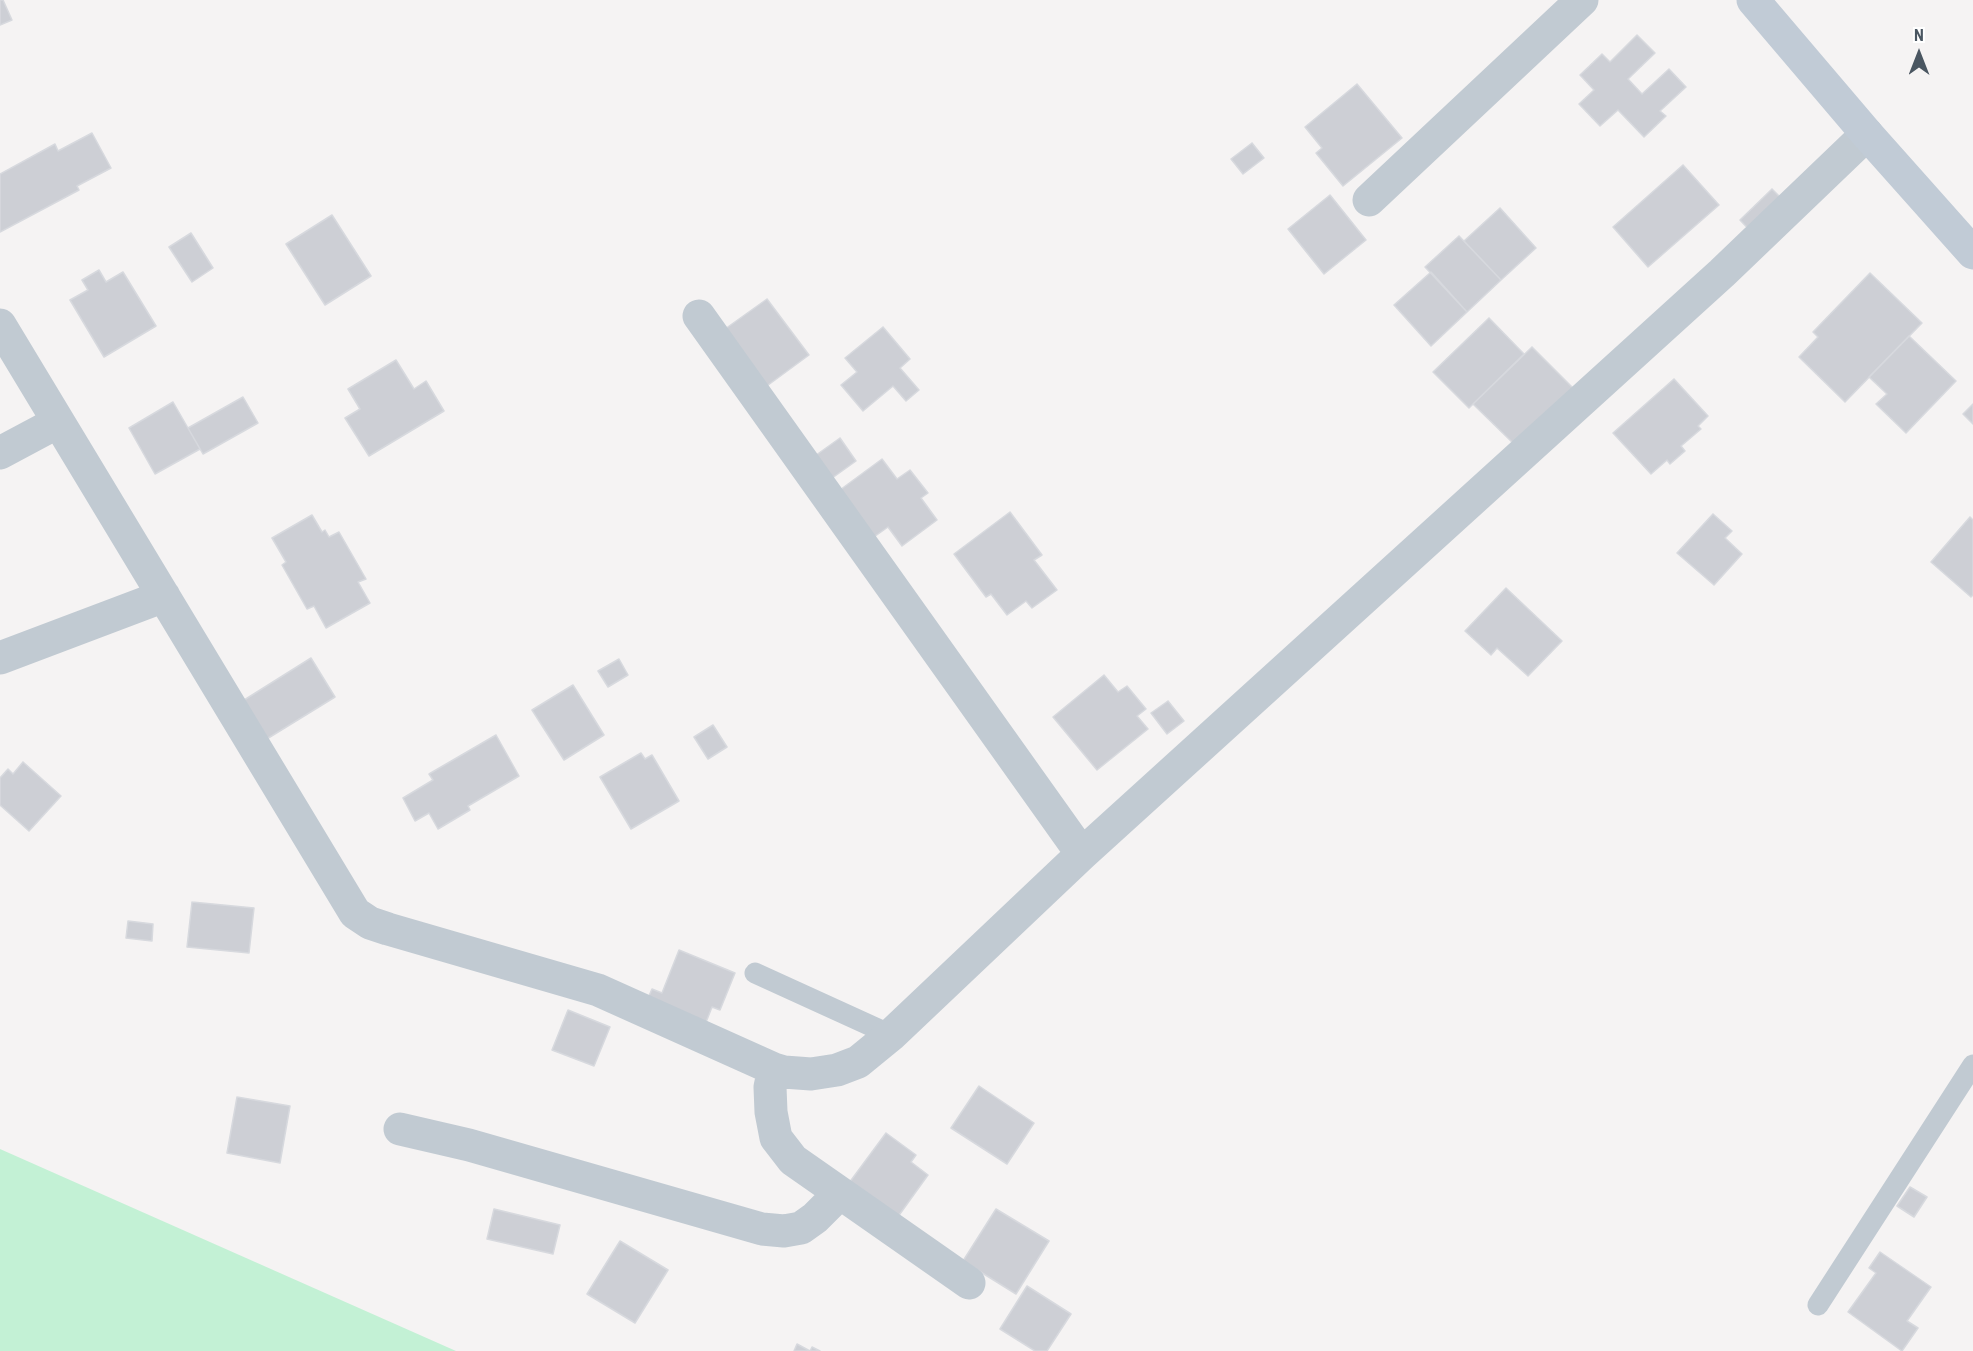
<!DOCTYPE html>
<html>
<head>
<meta charset="utf-8">
<style>
	body { margin:0 }
	#map { position:relative; width:1973px; height:1351px; overflow:hidden; background:#f5f3f3; font-family:"Roboto Condensed",sans-serif }
	canvas { display:block }
	.north { position:absolute; left:1889px; top:24px; width:60px; height:60px; -webkit-text-stroke:4px #fff; paint-order:stroke; rotate:0deg; font-size:16px; font-weight:700; line-height:24px; text-align:center; color:#4a5661 }
	.north::after { content:''; display:block; margin:auto; width:21px; height:27px; background:#4a5661; clip-path:polygon(50% 0,100% 100%,50% 72%,0 100%) }
</style>
</head>
<body>
<div id="map">
<canvas width="1973" height="1351"></canvas>
<div class="north">N</div>
</div>
<script>
const context = document.querySelector('canvas').getContext('2d');
context.lineJoin = 'round';
function fillPath(path, color) { context.fillStyle = color; context.fill(path, 'evenodd'); }
const toPath = rows => new Path2D(rows.map(r => 'M' + r).join(''));
function trace(path, color, width, dash) { context.strokeStyle = color; context.lineWidth = width; context.lineCap = dash ? 'butt' : 'round'; context.setLineDash(dash || []); context.stroke(path); }
fillPath(toPath([
	[0,1149,456,1351,0,1351]
]), '#c3f1d5');
const building = toPath([
	[0,0,3,0,12,20,0,25,0,0],
	[1637,35,1655,53,1628,79,1642,94,1669,69,1686,87,1660,111,1666,116,1644,137,1618,110,1600,126,1579,104,1594,90,1580,75,1602,54,1610,62,1637,35],
	[1357,84,1402,138,1343,186,1316,153,1322,148,1305,127,1357,84],
	[92,133,111,168,77,186,79,190,0,232,0,174,55,144,58,151,92,133],
	[1252,143,1264,158,1243,174,1231,159,1252,143],
	[1683,165,1719,205,1648,267,1613,227,1683,165],
	[1772,189,1788,205,1756,237,1740,220,1772,189],
	[1330,195,1366,240,1324,274,1288,229,1330,195],
	[1500,208,1536,248,1501,280,1464,241,1500,208],
	[332,215,371,276,325,305,286,244,332,215],
	[191,233,213,268,192,282,169,247,191,233],
	[1459,236,1501,280,1467,312,1425,267,1459,236],
	[99,270,106,282,123,272,156,326,104,357,70,300,88,290,82,280,99,270],
	[1431,272,1467,312,1431,346,1394,305,1431,272],
	[1870,273,1922,323,1845,402,1799,357,1818,337,1813,332,1870,273],
	[767,299,809,355,760,391,718,334,767,299],
	[1489,318,1524,354,1469,408,1433,372,1489,318],
	[883,327,910,359,900,368,919,390,906,401,893,386,863,411,841,385,857,372,845,358,883,327],
	[1909,336,1956,381,1906,433,1876,404,1887,394,1869,377,1909,336],
	[1532,347,1573,388,1515,445,1473,404,1532,347],
	[396,360,414,389,426,381,444,411,369,456,345,418,360,409,348,389,396,360],
	[1674,379,1708,416,1698,426,1701,429,1681,446,1685,451,1670,464,1667,460,1651,474,1613,433,1674,379],
	[243,397,258,423,203,454,188,428,243,397],
	[173,402,200,449,155,474,129,428,173,402],
	[1973,404,1973,424,1963,414,1973,404],
	[840,438,856,461,821,486,805,463,840,438],
	[882,459,897,479,910,470,928,493,921,498,937,520,902,546,888,527,864,544,829,498,882,459],
	[1010,512,1042,555,1034,560,1057,590,1032,608,1026,601,1007,615,991,594,986,597,954,554,1010,512],
	[1713,514,1732,531,1725,538,1742,554,1714,585,1677,553,1713,514],
	[312,515,322,532,325,530,329,537,339,532,366,579,358,582,370,603,326,628,314,606,307,609,282,565,286,562,272,538,312,515],
	[1970,517,1973,520,1973,595,1971,597,1931,562,1970,517],
	[1506,588,1562,641,1528,676,1497,648,1491,655,1465,631,1506,588],
	[311,658,335,697,257,745,233,707,311,658],
	[619,659,628,675,608,687,598,671,619,659],
	[1104,675,1118,692,1127,686,1146,709,1137,716,1148,729,1097,770,1053,717,1104,675],
	[573,685,604,735,564,760,532,710,573,685],
	[1168,701,1184,721,1167,734,1151,713,1168,701],
	[713,725,727,747,708,759,694,737,713,725],
	[496,735,519,776,468,806,470,810,438,829,429,813,415,821,403,798,433,780,429,774,496,735],
	[641,753,645,759,652,755,679,801,631,829,600,777,641,753],
	[23,762,61,796,29,831,0,805,0,778,8,769,13,774,23,762],
	[192,902,254,908,249,953,187,947,192,902],
	[128,921,153,924,152,941,126,938,128,921],
	[679,950,735,973,720,1010,712,1007,703,1030,645,1005,652,989,662,993,679,950],
	[568,1010,610,1027,594,1066,552,1050,568,1010],
	[979,1086,1034,1123,1007,1164,951,1128,979,1086],
	[237,1097,290,1106,280,1163,227,1153,237,1097],
	[886,1133,916,1155,911,1162,928,1175,897,1218,849,1183,886,1133],
	[1910,1187,1927,1197,1914,1217,1897,1206,1910,1187],
	[494,1209,560,1225,553,1254,487,1239,494,1209],
	[996,1209,1049,1241,1016,1294,963,1261,996,1209],
	[620,1241,668,1270,635,1323,587,1294,620,1241],
	[1880,1252,1931,1287,1907,1321,1918,1328,1902,1351,1848,1312,1876,1273,1869,1268,1880,1252],
	[1027,1286,1071,1314,1047,1351,1035,1351,1000,1329,1027,1286],
	[797,1344,810,1351,812,1347,820,1351,794,1351,797,1344]
]);
fillPath(building, '#cdcfd5');
trace(building, '#d7d9de', 1.5);
trace(toPath([
	[755,973,891,1035],
	[1818,1305,1973,1065]
]), '#c1cad2', 21);
trace(toPath([
	[1369,200,1582,0],
	[699,316,1082,854],
	[0,325,355,913,370,923,388,929,598,990,774,1069,784,1072,811,1074,837,1070,858,1062,891,1035,1082,854,1722,273,1867,134],
	[0,453,58,422],
	[0,658,164,596],
	[774,1069,770,1087,771,1112,776,1138,793,1160,969,1283],
	[400,1129,469,1145,762,1229,784,1231,801,1228,815,1218,840,1193]
]), '#c1cad2', 33);
trace(toPath([
	[1753,0,1867,134,1973,253]
]), '#c1cbd6', 33);
</script>
</body>
</html>
